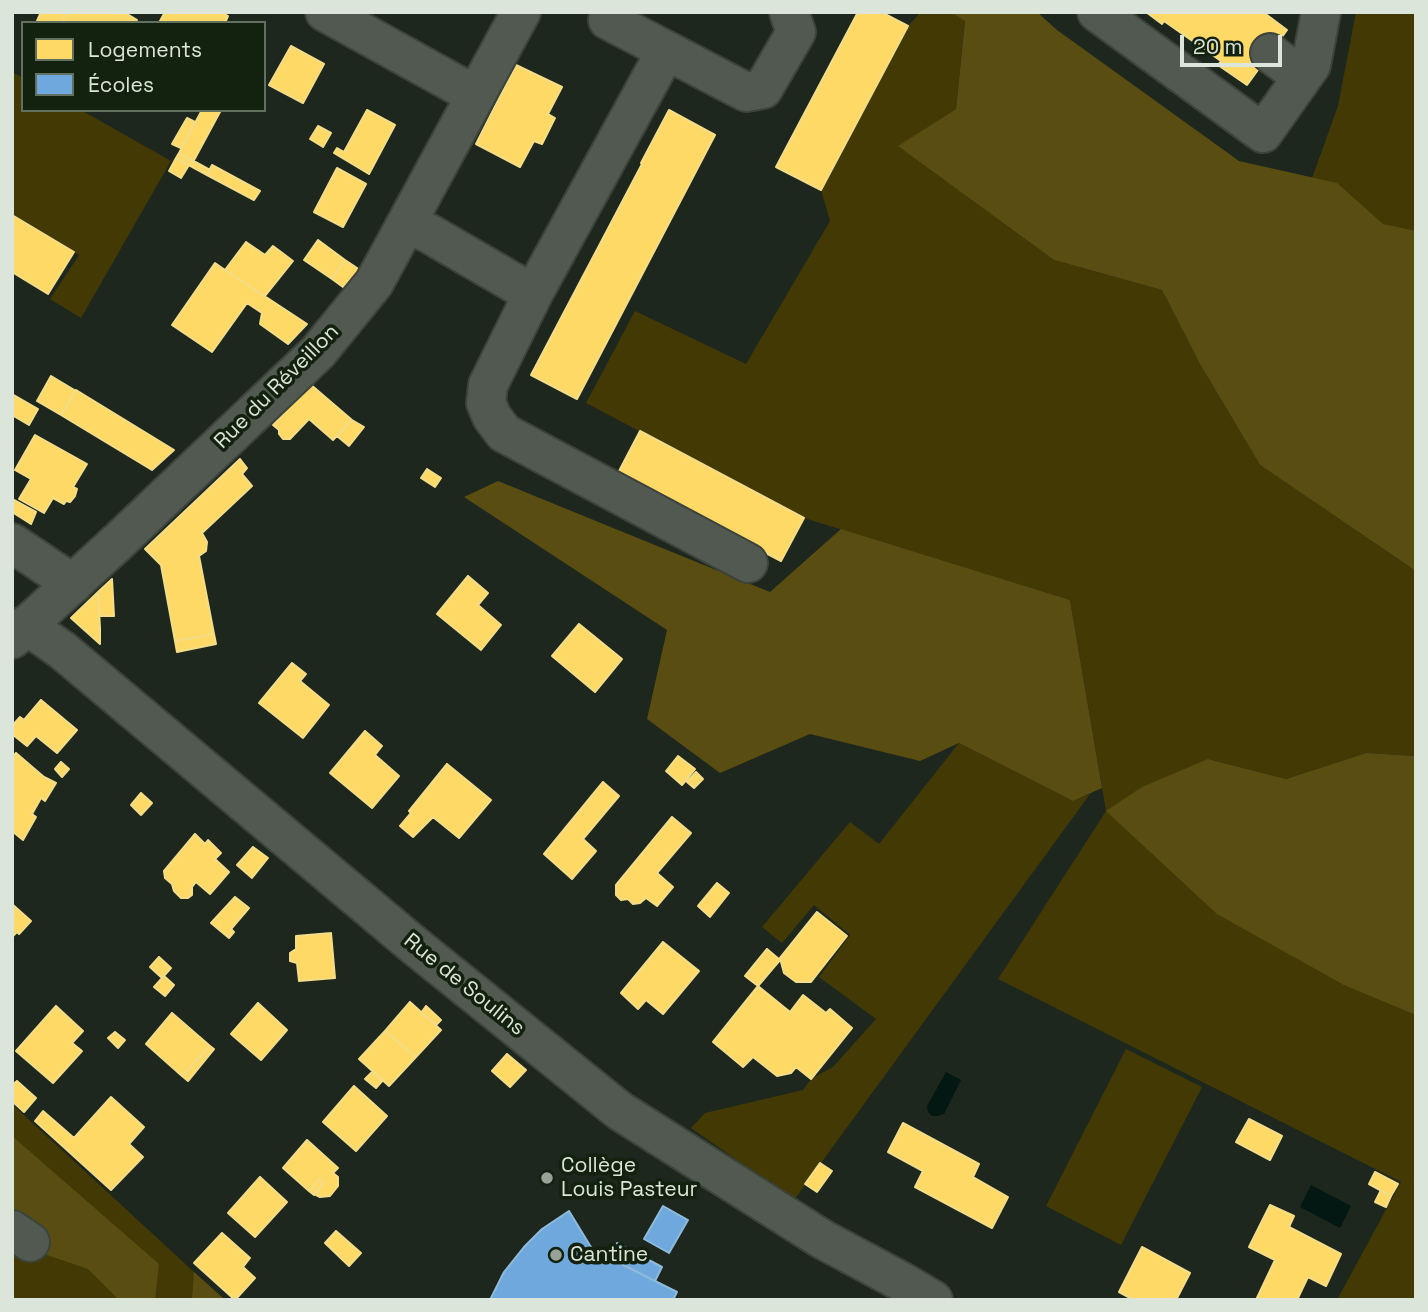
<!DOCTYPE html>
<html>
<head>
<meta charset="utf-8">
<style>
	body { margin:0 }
	#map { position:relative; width:1428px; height:1312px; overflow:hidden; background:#1e271d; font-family:"Space Grotesk",sans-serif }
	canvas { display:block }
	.frame { position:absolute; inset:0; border:14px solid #dbe5d9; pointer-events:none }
	.legend { position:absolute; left:21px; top:21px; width:245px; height:91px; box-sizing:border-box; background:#12220f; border:2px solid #627060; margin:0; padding:9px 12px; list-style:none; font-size:21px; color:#dbe5d9 }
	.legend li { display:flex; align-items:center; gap:14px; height:35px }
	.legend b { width:35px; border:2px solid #627060 }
	.scale { position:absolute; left:1180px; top:35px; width:102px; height:32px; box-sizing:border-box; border:4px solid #dbe5d9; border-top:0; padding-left:9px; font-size:21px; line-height:24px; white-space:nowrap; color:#dbe5d9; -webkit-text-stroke:5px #12220f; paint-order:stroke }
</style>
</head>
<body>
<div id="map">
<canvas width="1428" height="1312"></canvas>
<div class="frame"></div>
<ul class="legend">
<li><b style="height:19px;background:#ffd966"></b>Logements</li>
<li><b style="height:19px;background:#6fa8dc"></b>Écoles</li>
</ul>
<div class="scale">20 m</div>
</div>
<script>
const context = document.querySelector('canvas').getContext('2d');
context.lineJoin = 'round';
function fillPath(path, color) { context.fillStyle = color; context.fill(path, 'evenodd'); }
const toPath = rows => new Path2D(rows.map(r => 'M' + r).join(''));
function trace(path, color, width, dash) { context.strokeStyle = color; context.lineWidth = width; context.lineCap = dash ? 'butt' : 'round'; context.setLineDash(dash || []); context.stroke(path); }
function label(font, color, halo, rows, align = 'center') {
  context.font = font + ' "Space Grotesk",sans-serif'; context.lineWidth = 7; context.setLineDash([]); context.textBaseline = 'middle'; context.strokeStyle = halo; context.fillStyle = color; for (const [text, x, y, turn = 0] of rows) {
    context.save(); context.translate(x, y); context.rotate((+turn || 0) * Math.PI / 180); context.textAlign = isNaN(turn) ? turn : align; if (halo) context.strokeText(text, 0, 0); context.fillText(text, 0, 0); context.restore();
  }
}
fillPath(toPath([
	[921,12,951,12,965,20,956,109,899,146,1054,260,1162,290,1200,364,1260,465,1416,571,1416,756,1366,753,1286,779,1208,759,1416,967,1416,1300,1337,1300,1401,1182,998,979,1106,811,1070,600,804,518,586,403,635,311,746,364,830,221,821,190,908,26],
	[1356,12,1416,12,1416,302,1298,217,1338,106],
	[12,72,23,78,23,110,81,110,171,161,81,318,50,299,79,255,12,215],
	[959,743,1073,801,1090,794,794,1200,691,1128,705,1113,803,1090,811,1079,833,1067,876,1019,819,977,850,935,814,905,782,943,762,927,850,822,879,844],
	[1126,1049,1202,1087,1121,1245,1046,1206],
	[12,1104,194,1272,225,1300,12,1300]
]), '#433904');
fillPath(toPath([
	[951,12,1037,12,1057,30,1239,161,1337,183,1383,224,1416,231,1416,571,1260,465,1200,364,1162,290,1054,260,898,146,956,109,965,21],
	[498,481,770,592,841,529,1070,600,1102,788,1073,801,959,743,920,761,810,734,720,773,647,719,667,630,464,497],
	[1366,753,1416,756,1416,1015,1344,985,1217,914,1106,811,1142,787,1208,759,1286,779],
	[12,1136,159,1264,155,1300,115,1300,116,1297,88,1269,12,1243],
	[194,1272,225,1300,192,1300]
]), '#594d12');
fillPath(toPath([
	[946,1072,961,1080,944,1114,938,1116,932,1116,928,1112,927,1106],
	[1311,1185,1351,1206,1340,1228,1300,1207]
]), '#031713');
const homes = toPath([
	[41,12,67,12,61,23,40,23,37,21,41,12],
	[67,12,115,12,119,14,120,12,124,12,137,20,135,23,61,23,67,12],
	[165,12,221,12,228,16,225,23,164,23,160,21,165,12],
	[858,12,881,12,908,26,821,190,776,167,858,12],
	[1146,12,1263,12,1287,30,1247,85,1218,65,1221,61,1164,21,1162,24,1146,12],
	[291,46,324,64,303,103,269,85,291,46],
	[516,65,562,87,548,114,555,118,542,144,534,141,520,167,476,144,516,65],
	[202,110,221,110,193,162,179,153,202,110],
	[367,110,395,125,369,174,334,153,337,148,344,152,367,110],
	[669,110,715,135,577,399,531,375,642,164,641,163,669,110],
	[187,118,195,122,181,148,172,144,187,118],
	[318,126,331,133,323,147,310,139,318,126],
	[179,153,210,170,207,175,176,158,179,153],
	[176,158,189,165,181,178,169,171,176,158],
	[212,165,260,191,254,200,207,175,212,165],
	[337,168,366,184,343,227,314,212,337,168],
	[12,215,74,252,48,294,12,272,12,215],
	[318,240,345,260,332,279,304,260,318,240],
	[246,242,265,255,273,246,293,261,265,296,225,270,246,242],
	[345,260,360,270,343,287,332,279,345,260],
	[215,263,225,270,307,324,288,344,260,324,262,313,247,303,212,352,172,325,215,263],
	[51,376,76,391,61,415,37,401,51,376],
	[310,384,352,420,333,440,309,419,290,439,283,439,279,434,279,430,273,425,310,384],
	[76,390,174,450,152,470,61,415,76,390],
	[12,394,38,409,29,425,12,415,12,394],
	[352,420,364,427,349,446,337,436,352,420],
	[640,431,804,518,781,561,617,475,640,431],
	[35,435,87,464,73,487,77,489,75,496,70,502,66,501,64,504,53,498,44,513,19,499,31,479,15,470,35,435],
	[240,459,247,468,242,474,252,486,202,533,207,542,206,551,199,556,214,634,175,641,161,565,145,549,240,459],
	[427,469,441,478,435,487,421,478,427,469],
	[12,499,36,512,31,524,12,512,12,499],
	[468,576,488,593,478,605,501,625,481,650,437,614,468,576],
	[112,579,114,616,100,616,98,592,112,579],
	[98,592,100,628,100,644,71,618,98,592],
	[579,624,622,659,595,692,552,656,579,624],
	[214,634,216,644,177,652,175,641,214,634],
	[292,663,306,674,300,681,329,705,303,738,259,703,292,663],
	[41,700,77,730,57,753,36,736,27,746,12,734,12,726,20,717,24,720,41,700],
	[365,731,382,746,375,755,399,776,372,808,330,773,365,731],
	[16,753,44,777,56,783,45,801,41,798,32,814,36,817,23,840,12,831,12,757,16,753],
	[678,756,695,769,682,785,666,771,678,756],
	[61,762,69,769,62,777,55,769,61,762],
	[447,764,491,800,459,838,433,817,413,837,400,826,411,813,409,811,447,764],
	[696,772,703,779,694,788,687,782,696,772],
	[603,782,619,796,583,839,596,851,572,879,544,854,603,782],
	[141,793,152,803,141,815,131,805,141,793],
	[672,817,691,833,657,873,673,887,657,906,646,898,640,903,633,904,628,899,621,900,616,895,616,885,672,817],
	[195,834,205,844,208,840,221,853,215,859,229,872,210,894,196,882,192,887,192,895,188,898,181,898,174,891,172,884,165,878,164,871,195,834],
	[253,847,268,858,252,878,237,865,253,847],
	[717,883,729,893,710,917,698,906,717,883],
	[235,897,249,908,231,929,234,932,229,938,211,923,235,897],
	[12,904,31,921,19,934,17,932,12,937,12,904],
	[817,912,847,936,811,982,796,982,784,973,780,958,817,912],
	[331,933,335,978,299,981,297,963,290,961,290,953,296,949,296,936,331,933],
	[663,942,699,971,663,1014,646,1000,638,1009,621,993,663,942],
	[767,949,780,960,758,986,745,976,767,949],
	[159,957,171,968,162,978,150,967,159,957],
	[164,976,174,985,165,996,154,987,164,976],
	[758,986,790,1012,803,995,826,1013,830,1009,852,1028,811,1079,796,1067,791,1073,777,1076,753,1057,743,1067,713,1042,758,986],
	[410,1002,441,1030,416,1057,385,1031,410,1002],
	[258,1003,287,1030,261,1060,231,1034,258,1003],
	[56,1006,83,1031,72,1043,82,1051,53,1083,16,1051,56,1006],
	[426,1006,441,1020,436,1025,421,1013,426,1006],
	[172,1013,210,1046,182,1076,146,1044,172,1013],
	[385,1031,416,1057,389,1086,359,1059,385,1031],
	[115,1032,125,1040,118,1048,108,1038,115,1032],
	[210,1046,214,1049,188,1081,182,1076,210,1046],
	[507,1054,526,1070,510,1087,492,1071,507,1054],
	[373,1071,383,1080,376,1088,365,1079,373,1071],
	[17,1081,36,1098,24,1112,12,1101,12,1085,17,1081],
	[354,1086,387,1116,356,1151,323,1122,354,1086],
	[111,1097,144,1127,129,1144,143,1157,111,1190,35,1121,43,1111,74,1138,111,1097],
	[1249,1119,1282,1136,1270,1160,1236,1142,1249,1119],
	[903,1123,979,1164,973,1177,1008,1197,992,1228,915,1187,923,1171,888,1152,903,1123],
	[307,1140,338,1168,333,1173,338,1177,338,1186,330,1196,320,1197,314,1194,324,1183,319,1179,309,1191,283,1168,307,1140],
	[820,1163,832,1171,817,1192,805,1184,820,1163],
	[1375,1172,1398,1184,1391,1196,1369,1184,1375,1172],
	[260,1177,287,1202,255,1237,228,1213,260,1177],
	[319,1179,324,1183,314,1195,309,1191,319,1179],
	[1381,1190,1391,1196,1386,1207,1375,1202,1381,1190],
	[1270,1205,1294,1216,1289,1227,1341,1254,1326,1286,1308,1277,1297,1300,1256,1300,1275,1260,1249,1247,1270,1205],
	[336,1231,361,1253,349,1266,325,1243,336,1231],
	[222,1233,250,1258,243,1267,255,1278,235,1300,194,1263,222,1233],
	[1142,1247,1190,1273,1176,1300,1134,1300,1119,1292,1142,1247]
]);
fillPath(homes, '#ffd966');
trace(homes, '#f4dd88', 2);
const schools = toPath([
	[663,1206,688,1220,669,1253,644,1239,663,1206],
	[569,1211,597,1257,599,1253,677,1292,673,1300,490,1300,504,1272,524,1247,542,1229,569,1211],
	[617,1243,662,1267,655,1281,610,1258,617,1243]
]);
fillPath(schools, '#6fa8dc');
trace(schools, '#8fbadb', 2);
const minor = toPath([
	[325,12,475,95],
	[612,12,608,20,746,92,763,89,796,32,789,12],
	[1097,12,1263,133,1311,65,1321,12],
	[1270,53,1302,77],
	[407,223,430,234,533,294,488,385,486,403,492,417,504,433,748,563],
	[533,294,666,51],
	[12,543,73,584],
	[26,625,62,650,415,946,620,1111,822,1239,906,1284,933,1300],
	[12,639,120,540,318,352,374,283,521,12],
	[12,1230,30,1242]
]);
trace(minor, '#3b433a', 42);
trace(minor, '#525951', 38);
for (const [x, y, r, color] of [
	[547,1178,7,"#99a297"],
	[556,1255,7,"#99a297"]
]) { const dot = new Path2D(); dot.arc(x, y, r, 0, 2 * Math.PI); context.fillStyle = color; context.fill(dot); trace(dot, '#12220f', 2.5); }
label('21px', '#dbe5d9', '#12220f', [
	["Rue du Réveillon",277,387,-45],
	["Rue de Soulins",464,985,39]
]);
label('21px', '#dbe5d9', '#12220f', [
	["Collège",561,1166],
	["Louis Pasteur",561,1190],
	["Cantine",570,1255]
], 'left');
</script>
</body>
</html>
